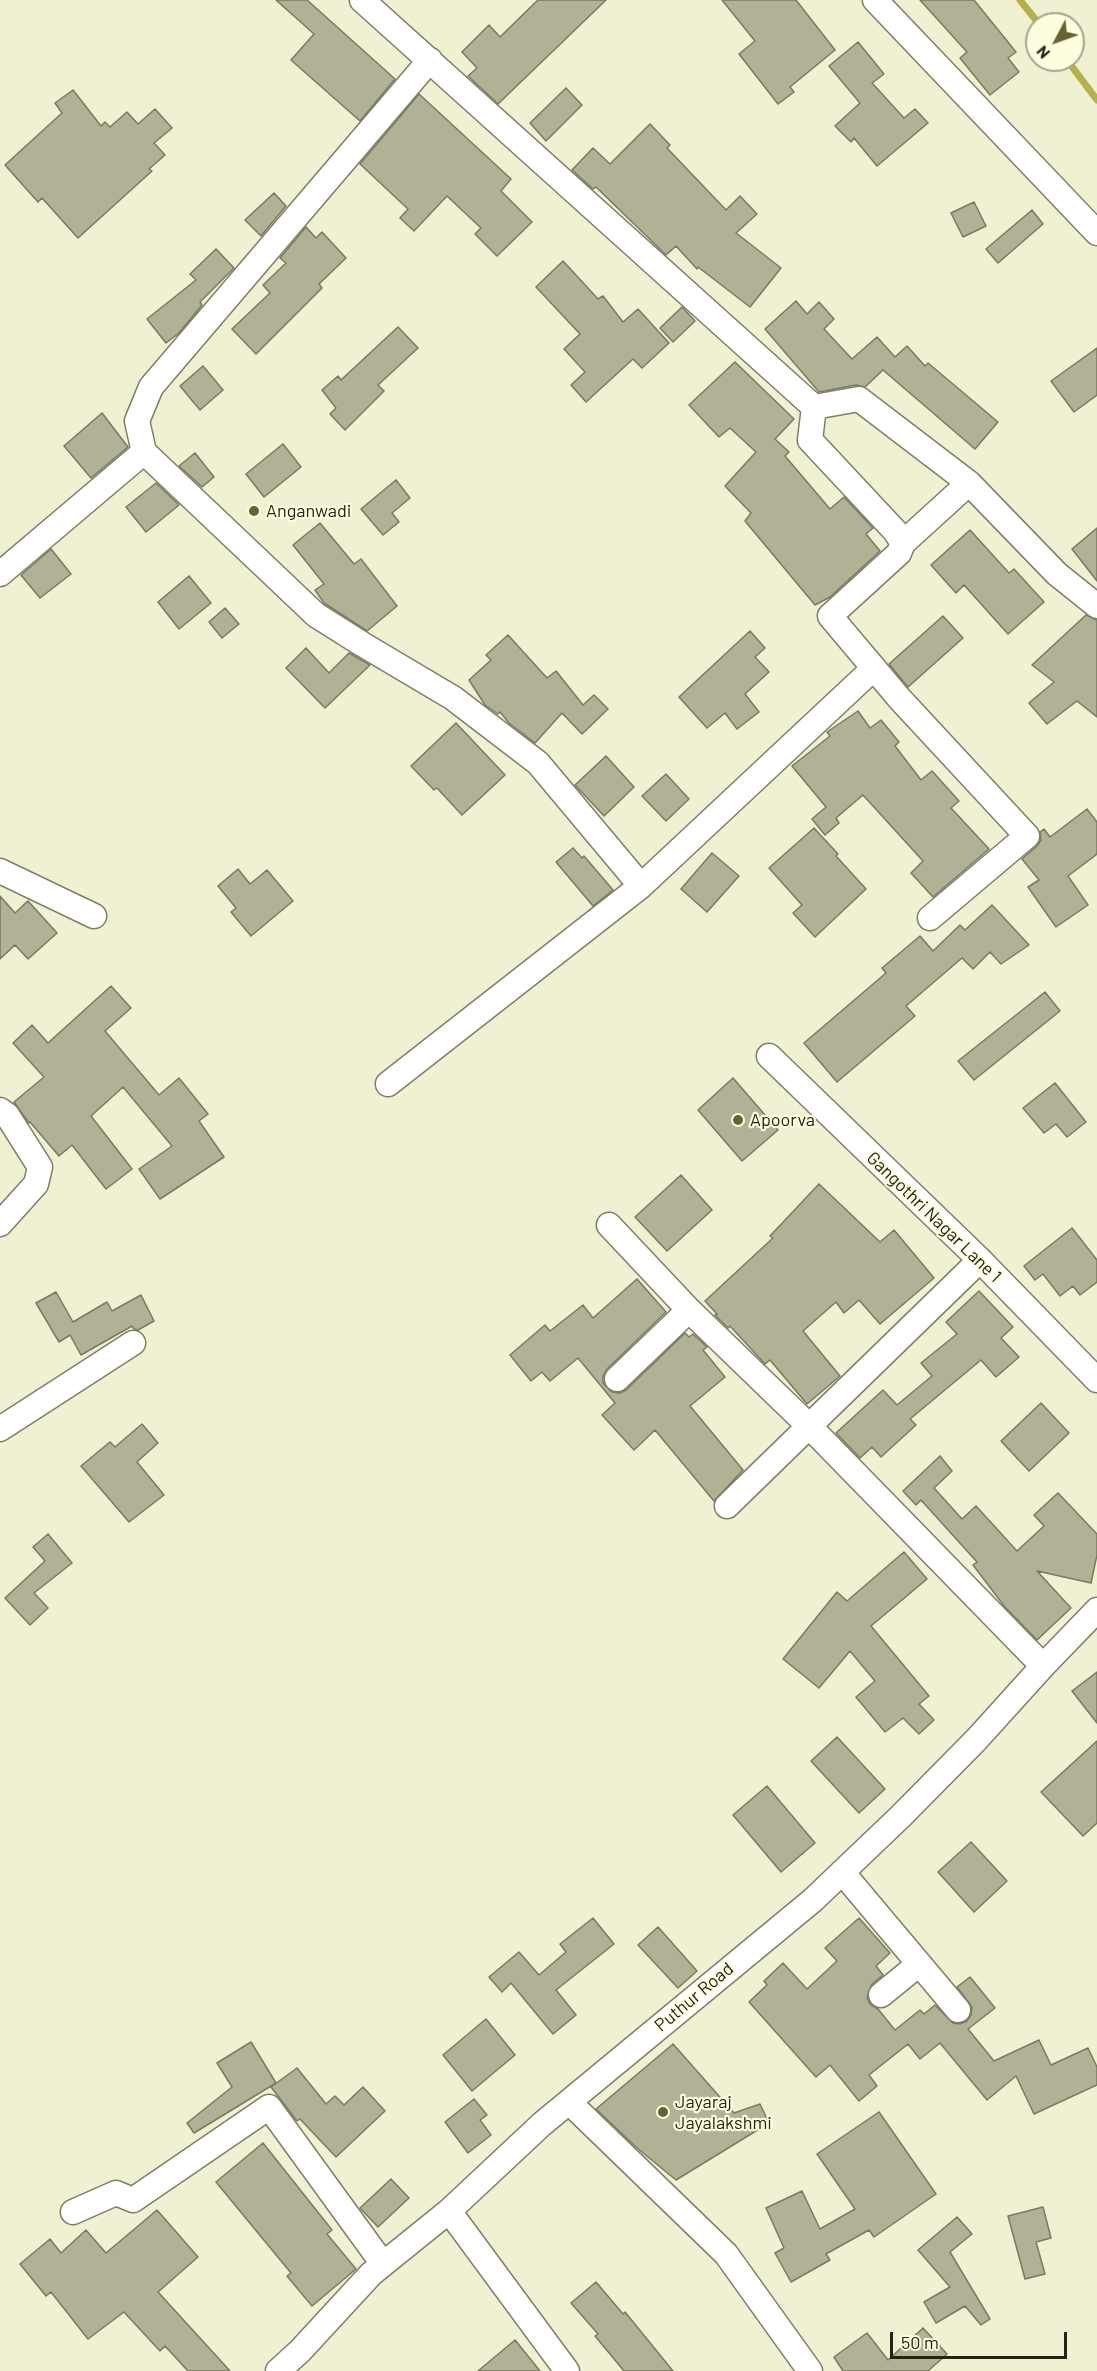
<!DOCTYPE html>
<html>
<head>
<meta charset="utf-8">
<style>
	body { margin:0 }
	#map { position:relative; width:1097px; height:2371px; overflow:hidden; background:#f0f0d2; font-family:Barlow,sans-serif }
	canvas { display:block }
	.north { position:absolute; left:1025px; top:12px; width:60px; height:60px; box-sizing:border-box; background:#fdfde0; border:2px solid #a6a690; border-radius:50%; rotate:229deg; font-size:16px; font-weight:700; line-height:24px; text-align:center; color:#232318 }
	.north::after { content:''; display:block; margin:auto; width:21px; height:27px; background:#656330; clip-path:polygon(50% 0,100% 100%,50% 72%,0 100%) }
	.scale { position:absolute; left:890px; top:2332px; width:177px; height:27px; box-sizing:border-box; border:3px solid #232318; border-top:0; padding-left:8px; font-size:18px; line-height:21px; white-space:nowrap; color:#232318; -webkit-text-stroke:4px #fdfde0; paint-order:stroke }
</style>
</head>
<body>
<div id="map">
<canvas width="1097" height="2371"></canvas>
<div class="north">N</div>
<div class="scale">50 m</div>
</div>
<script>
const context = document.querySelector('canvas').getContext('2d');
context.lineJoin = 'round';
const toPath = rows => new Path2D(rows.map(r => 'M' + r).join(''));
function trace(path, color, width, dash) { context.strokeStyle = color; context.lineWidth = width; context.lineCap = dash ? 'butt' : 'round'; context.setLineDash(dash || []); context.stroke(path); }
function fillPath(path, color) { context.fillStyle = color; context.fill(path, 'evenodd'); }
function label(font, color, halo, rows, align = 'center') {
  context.font = font + ' Barlow,sans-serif'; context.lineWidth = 4.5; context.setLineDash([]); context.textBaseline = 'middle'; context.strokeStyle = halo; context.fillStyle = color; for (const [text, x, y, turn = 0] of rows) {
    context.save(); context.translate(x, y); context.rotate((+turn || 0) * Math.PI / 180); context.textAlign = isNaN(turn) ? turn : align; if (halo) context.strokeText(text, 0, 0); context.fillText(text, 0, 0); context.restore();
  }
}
trace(toPath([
	[1020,0,1039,24],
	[1067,60,1097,100]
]), '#b4b149', 7);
const building = toPath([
	[276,0,307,0,395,79,360,121,291,60,314,34,276,0],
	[538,0,606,0,498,104,468,76,477,68,462,52,489,25,500,37,538,0],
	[722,0,796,0,835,50,790,87,794,92,778,104,739,54,755,41,722,0],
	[920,0,974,0,1016,52,1008,58,1019,72,990,95,960,58,967,52,920,0],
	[858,42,884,74,872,83,904,118,915,109,928,123,877,166,854,138,851,142,835,126,860,103,829,66,858,42],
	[566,88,582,105,546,141,530,123,566,88],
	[73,90,101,126,105,122,110,127,127,112,138,124,155,109,172,128,154,143,165,155,149,169,152,171,78,238,42,198,38,202,5,165,62,113,55,103,73,90],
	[419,94,511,179,501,191,532,222,497,256,475,234,481,228,447,196,414,231,400,218,408,209,360,164,419,94],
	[650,124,670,145,667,148,726,210,740,196,757,214,736,233,781,268,750,307,698,267,697,269,676,246,666,255,596,187,593,189,572,170,593,148,610,164,650,124],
	[274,193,286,206,261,236,245,220,274,193],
	[974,202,986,226,963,237,951,213,974,202],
	[1032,210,1043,224,998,263,986,249,1032,210],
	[306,227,316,238,322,232,346,258,319,284,322,288,256,354,232,329,270,293,263,285,286,263,280,258,306,227],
	[216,249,234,268,200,302,202,305,179,333,166,343,147,319,196,280,190,274,216,249],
	[563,261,598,299,603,296,623,322,638,309,669,343,642,368,633,359,586,402,571,385,585,372,564,349,580,334,536,287,563,261],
	[796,301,807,314,819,302,834,319,824,329,852,359,877,337,895,357,907,346,925,366,928,363,998,422,975,449,883,370,865,387,856,385,819,392,765,329,796,301],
	[682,307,695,321,673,342,660,328,682,307],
	[398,327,418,348,378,385,384,391,345,430,330,414,336,408,322,390,338,376,341,380,398,327],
	[1097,348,1097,395,1074,412,1051,381,1097,348],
	[735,362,794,419,775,439,789,452,785,456,830,509,844,497,873,528,866,534,880,551,830,597,815,605,745,521,751,513,725,486,756,452,730,428,719,437,689,405,735,362],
	[203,366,223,390,200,410,180,386,203,366],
	[102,413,128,447,91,478,64,446,102,413],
	[283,444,301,467,264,497,246,474,283,444],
	[195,453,214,477,202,487,179,466,195,453],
	[396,480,410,498,392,513,399,522,383,535,361,509,396,480],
	[156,483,179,505,146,532,126,507,156,483],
	[320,523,354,564,361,559,397,606,367,631,324,603,315,590,324,584,293,545,320,523],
	[1097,528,1097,581,1072,549,1097,528],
	[970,530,1009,573,1014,569,1044,602,1008,634,964,585,956,593,931,565,970,530],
	[51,549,71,574,40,598,21,575,51,549],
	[189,576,211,603,179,629,158,602,189,576],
	[225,608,239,624,222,638,209,622,225,608],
	[1086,615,1097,620,1097,717,1077,701,1047,724,1029,703,1054,682,1032,665,1086,615],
	[943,616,963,638,908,687,889,664,943,616],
	[750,631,765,648,755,657,769,672,745,694,759,712,737,729,725,713,707,728,679,697,750,631],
	[508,635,547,678,556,671,583,705,594,695,608,709,582,734,562,713,535,743,509,723,500,712,498,714,485,705,469,680,491,660,486,655,508,635],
	[306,648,329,673,349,653,370,665,325,708,286,668,306,648],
	[858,711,870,728,881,720,899,742,895,746,921,780,932,771,959,801,951,808,989,849,933,897,911,873,923,861,863,795,836,818,839,823,825,835,812,819,826,807,792,766,830,736,827,732,858,711],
	[456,723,505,775,462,815,437,788,434,790,411,766,456,723],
	[606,756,634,787,604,816,575,785,606,756],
	[666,774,689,799,666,821,642,796,666,774],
	[1087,809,1097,822,1097,854,1068,876,1088,905,1056,927,1028,887,1039,880,1022,859,1037,846,1041,840,1040,832,1044,829,1050,837,1087,809],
	[814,828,838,854,836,856,866,889,815,937,793,913,802,905,769,868,814,828],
	[573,848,582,858,584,856,613,890,593,906,556,862,573,848],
	[712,853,739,876,707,912,681,889,712,853],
	[238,869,250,884,267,870,293,901,251,936,231,912,236,908,218,886,238,869],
	[0,896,15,913,28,901,57,933,28,959,15,945,0,959,0,896],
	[992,905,1029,945,1001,964,990,952,973,969,962,958,906,1006,915,1016,837,1082,804,1043,886,973,882,968,920,936,933,951,960,925,965,930,992,905],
	[111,986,131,1008,105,1031,159,1095,179,1078,208,1114,199,1121,224,1157,160,1199,139,1169,172,1146,123,1087,91,1116,132,1169,106,1189,72,1145,59,1156,30,1122,29,1123,14,1102,44,1077,13,1043,32,1025,48,1043,111,986],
	[1045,992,1060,1011,974,1080,958,1061,1045,992],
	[733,1078,778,1130,742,1161,698,1110,733,1078],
	[1055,1083,1086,1122,1067,1137,1056,1124,1044,1133,1023,1108,1055,1083],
	[681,1175,712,1210,667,1251,635,1217,681,1175],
	[819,1184,880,1242,894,1230,934,1278,880,1324,859,1300,844,1313,836,1302,803,1331,840,1376,807,1404,770,1360,765,1364,730,1326,728,1328,715,1315,717,1314,705,1301,773,1238,770,1236,819,1184],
	[1072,1228,1097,1260,1097,1282,1080,1295,1073,1286,1060,1296,1043,1274,1035,1280,1024,1266,1072,1228],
	[637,1279,666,1312,607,1369,603,1376,603,1383,612,1392,620,1393,626,1390,685,1333,689,1337,693,1334,707,1347,703,1350,725,1377,690,1406,743,1470,714,1501,655,1430,634,1450,602,1415,615,1403,578,1358,550,1381,542,1372,531,1381,510,1355,545,1325,550,1331,583,1305,593,1318,637,1279],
	[979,1291,1013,1327,1001,1338,1019,1357,996,1377,981,1360,910,1419,916,1425,881,1457,872,1447,860,1458,836,1433,883,1390,897,1405,932,1376,921,1363,957,1334,946,1322,979,1291],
	[56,1292,73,1322,107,1302,112,1311,141,1295,154,1321,138,1330,134,1329,132,1326,81,1355,70,1335,59,1342,36,1303,56,1292],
	[1041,1403,1069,1433,1029,1471,1001,1441,1041,1403],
	[142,1424,158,1443,137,1462,164,1495,129,1522,81,1466,110,1442,115,1447,142,1424],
	[940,1456,952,1471,934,1488,962,1519,976,1506,1017,1551,1044,1526,1034,1515,1058,1493,1097,1534,1097,1555,1091,1583,1037,1571,1071,1608,1037,1640,1005,1607,973,1565,977,1562,921,1500,916,1505,903,1491,940,1456],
	[48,1534,72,1563,34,1593,48,1608,30,1625,5,1598,45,1561,33,1547,48,1534],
	[904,1552,927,1579,871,1626,929,1696,919,1704,934,1720,919,1734,903,1718,885,1732,856,1697,875,1681,850,1651,819,1688,783,1659,837,1592,847,1601,904,1552],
	[1097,1672,1097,1723,1072,1691,1097,1672],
	[837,1737,885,1789,859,1813,811,1761,837,1737],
	[1097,1741,1097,1823,1083,1836,1041,1792,1097,1741],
	[767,1786,815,1843,781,1872,733,1815,767,1786],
	[971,1842,1007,1881,974,1912,938,1872,971,1842],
	[593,1918,614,1944,556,1990,576,2015,553,2034,511,1983,502,1992,489,1977,519,1952,539,1975,566,1952,560,1944,593,1918],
	[859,1918,890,1953,876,1966,883,1975,872,1984,867,1997,870,2004,878,2009,895,2030,920,2010,924,2014,935,2005,953,2023,960,2024,967,2021,971,2015,972,2007,957,1987,970,1977,995,2008,968,2029,994,2061,1039,2040,1051,2065,1088,2048,1097,2067,1097,2085,1034,2114,1016,2076,987,2100,940,2043,920,2059,908,2044,869,2075,877,2086,859,2101,830,2065,816,2077,749,2002,767,1985,764,1981,783,1963,807,1989,837,1961,825,1948,859,1918],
	[658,1927,697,1971,678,1988,638,1945,658,1927],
	[486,2019,515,2055,472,2091,443,2055,486,2019],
	[251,2042,276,2083,194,2133,187,2123,232,2087,217,2063,251,2042],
	[673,2044,734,2113,760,2104,769,2123,676,2180,637,2148,596,2109,673,2044],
	[297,2068,326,2104,335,2096,344,2105,363,2087,385,2111,336,2157,300,2119,297,2121,271,2087,297,2068],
	[474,2099,487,2115,480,2120,491,2135,468,2153,445,2122,474,2099],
	[879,2112,936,2194,874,2237,869,2230,826,2254,830,2260,791,2282,775,2253,784,2248,766,2208,802,2191,820,2229,855,2209,817,2154,879,2112],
	[263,2143,332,2230,327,2234,356,2269,312,2306,287,2276,291,2273,216,2182,263,2143],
	[391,2179,409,2198,378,2227,360,2208,391,2179],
	[1043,2207,1051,2238,1036,2242,1045,2274,1025,2279,1008,2216,1043,2207],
	[157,2210,198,2257,158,2292,230,2371,188,2371,165,2346,160,2351,124,2312,88,2339,51,2292,46,2296,20,2264,50,2239,61,2253,86,2230,106,2253,157,2210],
	[957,2217,972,2234,950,2252,990,2319,981,2325,965,2306,936,2323,924,2302,950,2287,918,2250,957,2217],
	[596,2282,623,2314,625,2312,673,2371,624,2371,595,2336,598,2334,571,2303,596,2282],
	[923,2328,947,2354,928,2371,843,2371,834,2357,867,2333,888,2360,923,2328],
	[515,2340,540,2371,478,2371,515,2340]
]);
fillPath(building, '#b1b195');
trace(building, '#7a7a60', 1.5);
const minor = toPath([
	[362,0,814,407,859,399,969,483,1057,574,1097,606],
	[875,0,1097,233],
	[814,407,810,440,895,531,903,543,899,553,830,616,899,698,1027,836,930,918],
	[144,452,137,421,151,387,430,60],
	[903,543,969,483],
	[0,574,144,452,316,615,362,644,453,698,538,763,641,886],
	[0,871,94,916],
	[769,1056,980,1260,1097,1380],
	[388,1084,641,886,874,668],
	[0,1110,7,1115,40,1167,36,1184,0,1224],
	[609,1225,689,1310,809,1426,1043,1666],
	[617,1379,689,1310],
	[0,1429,133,1343],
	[727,1506,980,1260],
	[842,1872,958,2010],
	[881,1995,919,1964],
	[569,2102,726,2254,810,2371],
	[449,2211,567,2371],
	[73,2212,116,2193,133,2200,269,2107,383,2264],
	[278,2371,300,2351,371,2274,449,2211,542,2124,813,1900,901,1816,976,1740,1043,1666,1097,1610]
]);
trace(minor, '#7f7f65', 27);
trace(minor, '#fff', 24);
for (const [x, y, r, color] of [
	[254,511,6,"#656330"],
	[738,1120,6,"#656330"],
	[663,2112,6,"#656330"]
]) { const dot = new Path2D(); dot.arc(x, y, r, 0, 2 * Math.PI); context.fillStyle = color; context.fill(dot); trace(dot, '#fdfde0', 2); }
label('18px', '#232318', '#fdfde0', [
	["Anganwadi",266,511],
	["Apoorva",750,1120],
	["Jayaraj",675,2102],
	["Jayalakshmi",675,2123]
], 'left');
label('18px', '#232318', '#fdfde0', [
	["Gangothri Nagar Lane 1",934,1217,44],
	["Puthur Road",694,1997,-40]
]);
</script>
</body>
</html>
